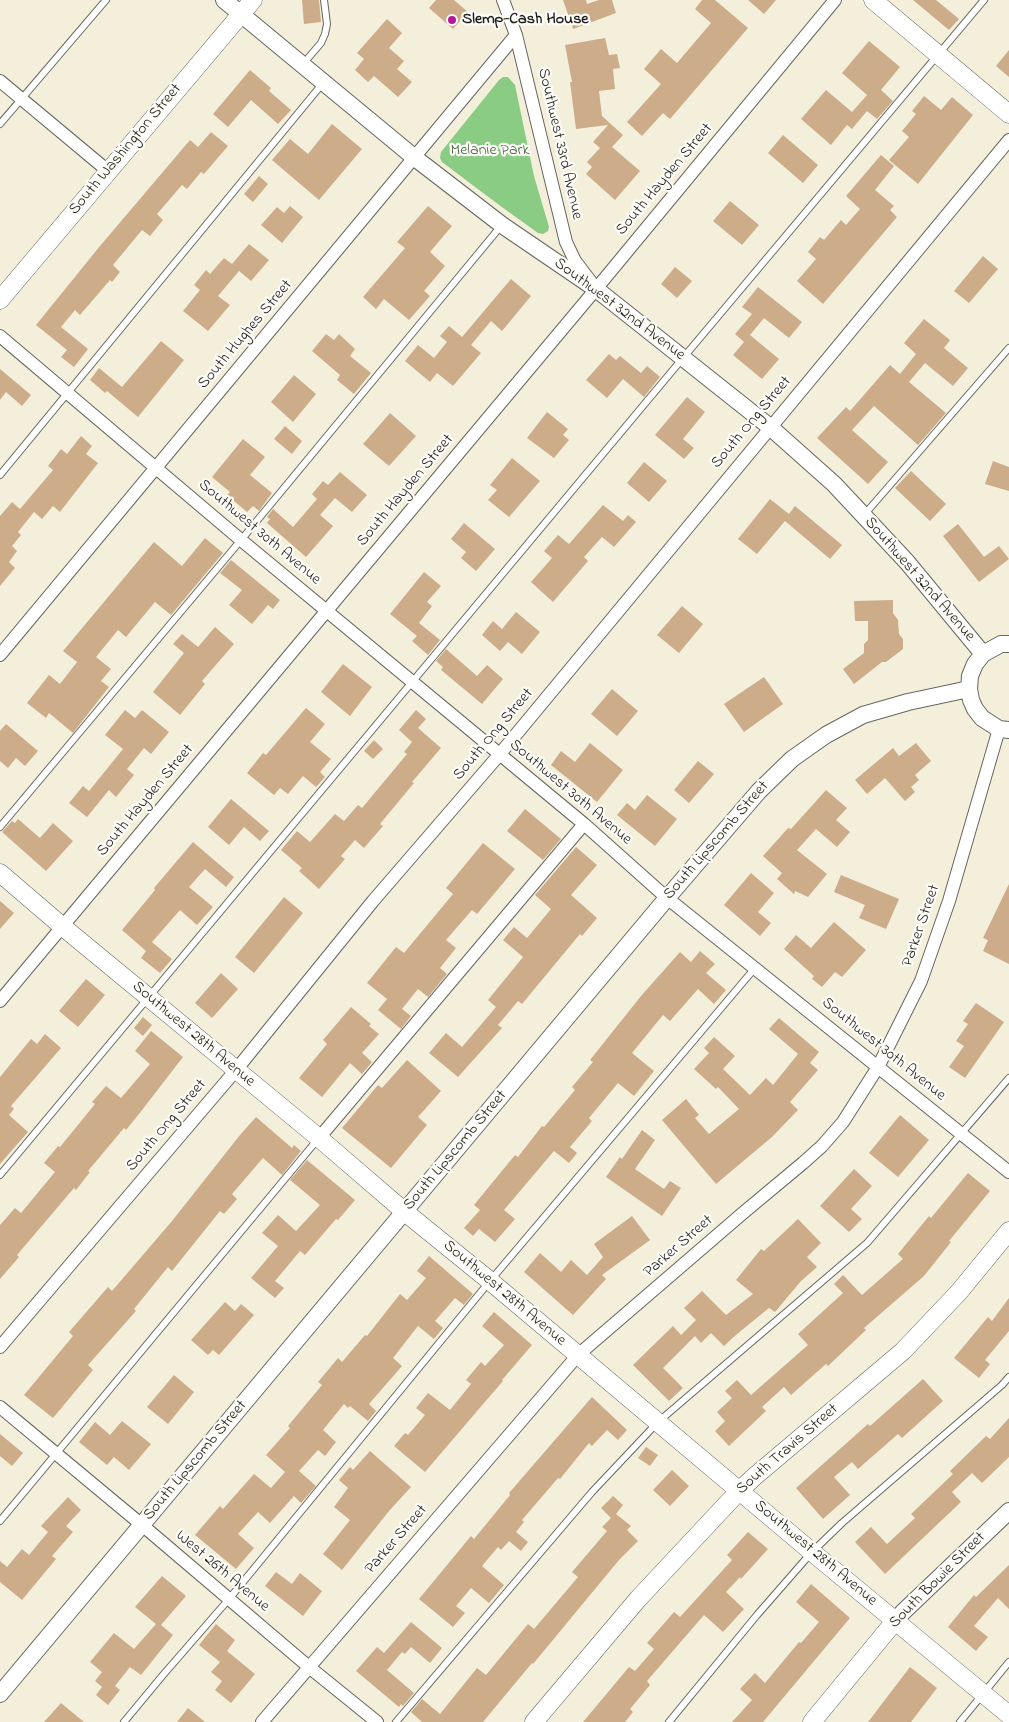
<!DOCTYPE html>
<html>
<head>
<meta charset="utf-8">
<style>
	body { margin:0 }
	canvas { display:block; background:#f3efdb }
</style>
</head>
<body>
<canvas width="1009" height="1722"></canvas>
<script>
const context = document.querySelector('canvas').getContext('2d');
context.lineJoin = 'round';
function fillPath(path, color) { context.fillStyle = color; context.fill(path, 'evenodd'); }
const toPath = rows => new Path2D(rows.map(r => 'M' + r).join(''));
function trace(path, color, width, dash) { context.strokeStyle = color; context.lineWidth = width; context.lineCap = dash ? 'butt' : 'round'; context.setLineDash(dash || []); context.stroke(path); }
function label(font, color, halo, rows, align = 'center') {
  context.font = font + ' "Indie Flower",sans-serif'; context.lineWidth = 4.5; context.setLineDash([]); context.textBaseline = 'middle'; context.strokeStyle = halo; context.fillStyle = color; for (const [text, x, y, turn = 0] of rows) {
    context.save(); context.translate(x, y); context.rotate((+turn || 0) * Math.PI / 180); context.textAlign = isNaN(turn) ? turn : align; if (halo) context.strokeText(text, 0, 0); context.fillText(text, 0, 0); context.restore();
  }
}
fillPath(toPath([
	[503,77,508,77,515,85,534,176,549,227,548,231,543,234,538,233,499,205,442,162,440,158,441,152,499,80]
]), '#8acc84');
fillPath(toPath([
	[302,0,319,0,321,22,304,24],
	[436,0,454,0,468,12,453,29,429,8],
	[563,0,586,0,587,4,599,0,612,0,616,13,573,29],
	[702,0,715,0,748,28,670,119,663,113,642,136,627,122,661,84,644,69,661,49,677,63,711,23,695,9],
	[748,0,776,0,764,14],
	[913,0,936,0,959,19,949,30],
	[387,19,402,33,389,48,404,61,397,69,412,82,398,97,374,76,368,82,355,70,364,59,357,53],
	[605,38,609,55,617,54,620,68,613,69,615,89,599,91,602,116,623,135,612,147,640,171,615,200,586,174,592,167,587,162,600,148,593,142,608,125,576,129,570,82,572,82,565,45],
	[869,41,900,67,881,90,893,101,877,119,867,111,852,129,847,125,831,145,801,119,826,90,852,112,867,95,842,73],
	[1009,50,1009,77,996,66],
	[250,70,271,88,269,91,291,110,278,124,251,100,228,127,213,114],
	[924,96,941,110,952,97,973,115,918,184,889,160,909,137,902,131,916,114,912,111],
	[332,124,362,149,319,200,272,160,290,139,308,154],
	[211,132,228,146,204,174,201,172,187,189,182,185,157,214,163,220,150,236,142,230,113,265,120,272,112,282,110,280,80,315,75,310,61,327,88,349,74,367,61,357,67,350,36,325,100,246,190,140,198,147],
	[783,135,818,165,803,183,768,153],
	[881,155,894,166,875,190,894,206,890,210,897,217,823,304,797,281,816,259,808,252,820,237,824,240,841,220,846,225,860,209,846,196],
	[259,176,268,184,253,202,244,194],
	[730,201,759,225,742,245,713,221],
	[290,206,303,217,282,243,261,225,277,207,284,213],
	[428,206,452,226,430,252,445,266,424,291,430,296,409,320,384,299,376,309,363,297,405,248,397,242],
	[249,244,269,260,251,281,239,271,218,296,230,305,208,331,183,311,200,290,194,285,206,270,210,274,224,258,232,264],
	[983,256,998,269,969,303,954,291],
	[675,267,692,281,677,298,661,284],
	[511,279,531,296,502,331,491,321,471,345,481,353,453,386,437,373,430,382,405,361,418,345,434,358,447,342,440,336,449,326,462,337],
	[758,287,802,322,789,338,764,318,750,335,779,359,762,379,733,355,744,342,735,334,752,314,742,307],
	[924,319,950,340,944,348,968,368,953,386,925,363,909,382,946,413,918,445,874,406,852,430,888,462,868,484,817,438,846,407,850,411,890,365,900,374,916,354,904,343],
	[326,334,334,340,339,334,355,349,350,356,371,373,354,394,337,380,340,375,312,351],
	[161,341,184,360,138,417,107,391,105,393,90,380,99,368,122,387],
	[609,354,616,360,620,356,641,373,647,366,660,377,644,397,623,379,607,398,586,380],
	[0,369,31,395,22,406,6,392,0,400],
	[294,375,316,394,293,422,271,402],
	[687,397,705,412,683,439,694,448,684,459,655,435],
	[547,412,568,429,563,435,569,440,554,458,527,438],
	[390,413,416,436,389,466,363,444],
	[285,426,302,441,292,454,274,439],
	[81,436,92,446,86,454,98,463,60,512,53,506,42,519,34,512,18,532,21,535,12,546,17,551,9,562,15,568,0,586,0,516,12,502,20,509,53,470,48,466,61,449,67,454],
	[243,439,265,457,250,475,272,493,259,511,253,506,247,512,227,495,230,492,212,477],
	[512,458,540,481,509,517,488,500,497,490,490,485],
	[993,461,1009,467,1009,491,985,484],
	[644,462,667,481,649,502,627,483],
	[911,471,946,504,930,521,895,488],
	[340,472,367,495,352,512,335,498,320,515,333,526,306,557,267,523,270,519,267,517,273,509,293,527,317,499,312,494,323,481,328,485],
	[770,499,789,514,795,506,842,545,830,559,785,521,757,554,738,539],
	[603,505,623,521,628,515,636,522,614,547,602,537,584,557,588,561,553,602,531,582,552,558,544,551,558,535,569,544],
	[464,523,495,549,476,571,461,558,466,552,451,539],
	[958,524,984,557,999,546,1009,559,979,582,943,536],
	[205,538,223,553,171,615,155,602,126,637,118,630,96,657,111,669,101,681,109,687,73,733,49,713,46,718,27,703,49,675,60,684,77,662,63,651,154,542,182,566],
	[231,560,280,600,273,609,268,605,252,624,229,605,242,590,220,573],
	[424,572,441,586,427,602,432,606,419,623,440,640,428,655,412,641,417,636,390,614],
	[893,600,893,613,898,620,899,634,903,639,903,649,886,662,882,662,854,684,843,669,864,653,864,644,868,640,868,621,855,621,854,601],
	[682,606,703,624,679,653,657,635],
	[516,612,540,632,522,654,508,642,500,651,482,635,493,621,502,629],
	[215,627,234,644,202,681,205,684,180,715,153,692,184,653,173,644,182,634,198,647],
	[446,649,477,676,487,665,503,679,482,704,441,670,443,667,436,661],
	[343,664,372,687,350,716,321,692],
	[764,677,783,704,744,732,724,704],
	[612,689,638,711,617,736,591,714],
	[306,708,325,724,310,742,331,759,320,772,325,777,316,787,303,776,288,794,280,788,274,795,247,773,263,753,266,755],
	[125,710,135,718,142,710,169,732,151,754,144,748,127,769,134,775,116,797,109,790,87,817,69,803,83,786,89,791,123,749,105,735],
	[416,710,426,719,418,728,441,748,412,782,414,783,380,824,383,826,364,848,355,840,341,856,345,859,319,889,299,871,302,868,281,850,297,831,310,842,335,814,344,821,358,805,362,808,407,754,404,752,412,742,399,730],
	[6,724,38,751,25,766,16,758,8,768,0,761,0,731],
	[374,740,383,749,373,759,364,751],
	[590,743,623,770,597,802,551,765,561,751,575,762],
	[916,743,931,761,915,775,919,780,911,787,915,792,905,801,885,778,867,794,855,780,893,748,899,756],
	[698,761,714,774,689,803,674,790],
	[826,790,847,808,836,820,850,832,837,847,816,829,797,850,827,874,808,897,795,891,794,894,777,879,782,873,763,856,788,828,791,829],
	[647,795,677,819,655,846,617,815,627,803,635,810],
	[231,799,269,831,260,841,244,827,229,845,208,827],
	[525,809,561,839,543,860,507,831],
	[18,819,40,838,53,823,73,841,46,871,2,832,12,821,15,823],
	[193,842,234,877,226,887,205,869,189,887,213,907,197,925,180,910,152,942,172,959,160,973,141,958,146,951,122,930,155,890,154,888],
	[483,843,515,869,477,914,472,910,446,940,456,948,440,968,447,974,428,997,418,989,402,1009,411,1016,401,1029,378,1010,387,999,367,983,396,947,404,953,453,894,446,888],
	[576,847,597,865,571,895,597,918,582,936,580,934,522,1004,518,1001,498,1025,502,1028,458,1077,429,1053,446,1033,462,1047,496,1007,488,1000,523,957,503,940,514,927,527,938,551,909,535,895],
	[751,873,774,893,758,912,771,923,760,936,724,905],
	[841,875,899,899,886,929,859,918,865,905,834,892],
	[1009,884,1009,964,983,951,988,940,983,938],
	[284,897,303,913,254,973,235,957],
	[0,901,14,913,0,929],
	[834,922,866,950,842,977,835,972,822,987,812,979,814,976,784,949,796,935,811,948],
	[700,951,715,964,706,973,726,990,714,1004,698,989,670,1021,663,1015,632,1053,654,1071,634,1096,618,1083,589,1118,592,1121,570,1147,577,1153,569,1163,554,1151,504,1210,515,1219,495,1242,479,1229,473,1236,464,1228,480,1210,474,1205,515,1155,518,1157,542,1126,544,1127,575,1090,572,1087,593,1062,590,1060,641,996,680,952,691,962],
	[221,973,238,989,212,1018,195,1003],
	[86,979,105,995,78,1027,59,1011],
	[976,1003,1004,1022,965,1078,949,1067,964,1046,956,1041,968,1024,963,1021],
	[351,1007,371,1024,369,1026,379,1034,362,1053,372,1062,362,1074,350,1063,322,1097,299,1078,327,1044,323,1040],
	[143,1017,152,1025,143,1036,134,1028],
	[779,1018,819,1052,810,1063,818,1070,790,1102,798,1110,772,1137,716,1184,662,1120,686,1099,699,1115,695,1118,709,1134,739,1109,718,1087,716,1089,694,1069,709,1053,704,1048,714,1037,735,1056,723,1069,750,1095,766,1078,773,1085,798,1054,769,1029],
	[151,1031,183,1057,139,1114,126,1130,124,1128,88,1171,90,1172,76,1190,74,1188,17,1255,19,1257,0,1279,0,1225,15,1208,21,1213,55,1172,44,1163,58,1146,60,1147,95,1104,92,1102,106,1086,121,1098,150,1064,135,1051],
	[45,1034,61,1048,11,1106,14,1109,9,1115,28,1132,0,1164,0,1077,31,1039,37,1044],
	[407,1060,441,1091,418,1117,427,1125,391,1168,342,1128,378,1085,382,1088],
	[900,1115,929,1140,898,1177,869,1153],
	[256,1117,292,1148,294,1145,301,1151,282,1175,263,1158,232,1194,237,1199,224,1214,220,1211,172,1271,168,1267,134,1309,136,1311,88,1365,93,1370,53,1418,24,1395,73,1336,69,1332,108,1287,112,1291,172,1221,240,1135],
	[642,1130,655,1140,635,1169,664,1189,670,1181,681,1188,662,1216,606,1177,620,1157,622,1159],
	[307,1160,355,1200,338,1220,336,1219,305,1255,300,1251,275,1281,284,1288,275,1298,251,1278,278,1246,262,1233,278,1215,296,1231,320,1205,290,1180],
	[854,1169,872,1186,851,1209,862,1219,849,1232,820,1206],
	[968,1173,990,1191,949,1241,951,1242,924,1276,864,1328,866,1330,828,1366,826,1364,791,1395,784,1387,762,1407,766,1411,729,1446,715,1431,725,1421,717,1412,732,1398,725,1391,737,1380,751,1395,808,1345,798,1334,843,1293,834,1284,843,1275,862,1295,903,1259,898,1254,929,1216,931,1218],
	[632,1216,650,1240,602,1275,606,1279,573,1315,524,1272,540,1253,561,1272,571,1260,587,1275,603,1257,594,1244],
	[798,1219,821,1243,807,1257,817,1267,801,1281,775,1312,769,1308,737,1334,724,1346,711,1333,701,1343,695,1336,663,1368,683,1388,669,1401,633,1365,673,1326,681,1335,696,1320,684,1308,702,1291,726,1315,753,1294,736,1280,761,1249,764,1251],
	[429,1256,473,1294,464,1305,455,1298,435,1321,443,1328,434,1339,418,1326,393,1358,402,1366,369,1404,376,1411,368,1421,350,1406,348,1408,344,1404,323,1430,336,1442,325,1456,318,1450,299,1471,316,1486,301,1503,294,1496,270,1523,258,1512,238,1534,254,1548,236,1569,195,1535,220,1506,223,1509,254,1474,271,1488,285,1472,266,1455,290,1428,288,1426,322,1385,318,1382,338,1358,342,1362,365,1335,367,1336,400,1294,407,1300,426,1278,417,1271],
	[1009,1298,1009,1331,985,1360,990,1364,979,1378,954,1358,988,1317,992,1321],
	[225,1302,235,1311,241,1304,254,1315,219,1355,213,1350,208,1355,191,1340],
	[494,1312,532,1345,502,1380,503,1381,478,1410,425,1472,394,1446,405,1433,408,1435,425,1415,416,1408,428,1393,450,1410,471,1384,466,1380,481,1362,485,1366,504,1345,482,1326],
	[174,1375,194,1392,168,1424,147,1407],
	[923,1379,943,1401,902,1438,898,1434,858,1469,852,1462,834,1477,850,1495,823,1519,796,1488,868,1424,870,1426],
	[592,1397,627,1430,618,1440,607,1430,592,1446,589,1443,560,1479,558,1478,522,1520,524,1522,516,1532,528,1542,521,1551,509,1541,501,1550,498,1547,482,1566,504,1585,489,1603,471,1588,456,1606,465,1613,453,1627,419,1599,471,1536,474,1539,510,1495,509,1493],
	[1009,1418,1009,1457,982,1483,972,1473,952,1492,961,1502,885,1574,855,1542,871,1527,887,1544,915,1518,911,1514,953,1474,950,1471,986,1436,990,1439],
	[122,1421,151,1444,129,1470,114,1457,107,1465,79,1442,95,1422,110,1435],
	[0,1434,23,1453,12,1466,0,1456],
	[646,1447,658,1455,650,1466,638,1458],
	[370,1451,411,1487,389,1511,342,1570,323,1554,350,1520,334,1507,348,1488,339,1480,350,1467,353,1470],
	[672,1470,689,1486,670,1506,653,1490],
	[613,1496,623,1505,616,1514,631,1526,627,1530,638,1541,619,1560,533,1664,532,1663,483,1722,422,1722,411,1712,422,1699,440,1714,477,1668,486,1675,528,1624,534,1629,578,1577,572,1572,607,1531,602,1527,611,1518,601,1508],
	[68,1497,81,1510,66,1526,73,1532,52,1556,56,1559,22,1600,0,1582,0,1561,7,1567,22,1549,29,1555,48,1532,41,1526],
	[748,1532,768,1549,741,1579,740,1577,726,1592,744,1609,723,1632,704,1615,647,1681,650,1685,630,1709,633,1712,625,1722,583,1722,629,1667,635,1671,654,1649,647,1643,674,1612,680,1617,732,1560,727,1555],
	[1009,1565,1009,1609,998,1598,974,1626,988,1637,976,1651,948,1627,974,1595,976,1597],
	[276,1572,292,1584,300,1573,322,1591,303,1616,265,1586],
	[162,1576,186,1596,161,1625,173,1635,141,1675,130,1667,115,1686,120,1690,108,1705,96,1695,102,1687,95,1681,102,1672,90,1662,114,1633,134,1649,156,1624,135,1607],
	[811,1584,850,1618,763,1722,732,1722,752,1700,740,1689,755,1673,765,1683,799,1642,801,1643,819,1622,796,1602],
	[411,1622,442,1648,430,1663,411,1647,405,1654,402,1652,387,1670,414,1693,403,1706,401,1704,399,1707,356,1671,377,1647,384,1653],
	[216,1624,235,1640,227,1651,255,1674,231,1703,215,1690,222,1681,211,1672,220,1662,199,1645],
	[910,1667,937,1688,911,1722,868,1722],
	[61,1703,84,1722,44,1722],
	[188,1708,205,1722,177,1722]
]), '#cdad89');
const service = toPath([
	[303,64,321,43,325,34,327,24,324,0],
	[0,124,106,0],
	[0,475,323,83],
	[864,515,1009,348],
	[0,827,241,540,501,226],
	[0,1175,683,358,984,0],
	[0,1521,318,1139],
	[124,1722,163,1675,229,1599,490,1281,755,968],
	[396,1722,592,1492,658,1422,867,1243,1009,1078],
	[669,1722,757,1615,812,1552,842,1523,1002,1385,1009,1377],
	[960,1722,1009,1662]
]);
const minor = toPath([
	[503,0,516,35,566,242,575,261,591,282],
	[0,81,108,171],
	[0,336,241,540,584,824,667,898,1009,1172],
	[0,655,516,35],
	[0,1001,596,289,835,0],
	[319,1138,584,824],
	[0,1347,236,1070,373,901,499,755,1009,140],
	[0,1407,142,1525,309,1667,377,1722],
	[262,1722,578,1355,743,1213,803,1163,822,1146,843,1122,878,1067,921,981,949,901,999,729]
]);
const tertiary = toPath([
	[224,0,415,158,502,225,596,289,770,427,834,484,907,562,983,654],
	[1009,644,1001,644,983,654,975,664,970,676,969,689,971,700,975,709,982,718,999,729,1009,730],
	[895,1621,903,1612,1009,1511],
	[0,1694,667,898,759,791,792,759,826,735,863,715,908,702,969,689]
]);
const secondary = toPath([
	[873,0,1009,114],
	[0,300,253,0],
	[0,873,63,927,319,1138,405,1212,490,1281,812,1552,1009,1715],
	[534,1722,638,1599,739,1491,754,1477,903,1351,959,1292,1009,1231],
	[812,1722,895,1621]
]);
trace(service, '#67665f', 8);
trace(minor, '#67665f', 14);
trace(tertiary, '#67665f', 18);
trace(secondary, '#67665f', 19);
trace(service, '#fff', 6);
trace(minor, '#fff', 12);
trace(tertiary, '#fff', 16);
trace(secondary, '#fff', 18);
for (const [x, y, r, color] of [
	[452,20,5,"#b5179e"]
]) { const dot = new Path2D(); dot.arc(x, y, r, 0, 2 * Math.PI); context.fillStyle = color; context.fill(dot); trace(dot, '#fdfcf7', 2); }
label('bold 16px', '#1c1c1c', '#fdfcf7', [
	["Slemp-Cash House",462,20]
], 'left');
label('16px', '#1c1c1c', '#fdfcf7', [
	["Southwest 33rd Avenue",559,144,77],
	["South Washington Street",126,150,-50],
	["South Hayden Street",665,180,-50],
	["Southwest 32nd Avenue",619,310,37],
	["South Hughes Street",246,335,-50],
	["South Ong Street",752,423,-50],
	["South Hayden Street",406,491,-50],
	["Southwest 30th Avenue",259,533,40],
	["Southwest 32nd Avenue",919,580,49],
	["South Ong Street",494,735,-50],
	["Southwest 30th Avenue",570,793,40],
	["South Hayden Street",146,801,-50],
	["South Lipscomb Street",717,841,-49],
	["Parker Street",922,926,-71],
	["Southwest 28th Avenue",193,1035,40],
	["Southwest 30th Avenue",883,1050,39],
	["South Ong Street",167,1126,-50],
	["South Lipscomb Street",456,1151,-50],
	["Parker Street",679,1247,-41],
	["Southwest 28th Avenue",504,1294,40],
	["South Travis Street",788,1450,-41],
	["South Lipscomb Street",196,1461,-50],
	["Parker Street",397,1540,-49],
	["Southwest 28th Avenue",815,1554,40],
	["West 26th Avenue",222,1572,40],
	["South Bowie Street",938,1581,-45]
]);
label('16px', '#486246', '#fdfcf7', [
	["Melanie Park",490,151]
]);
</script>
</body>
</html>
